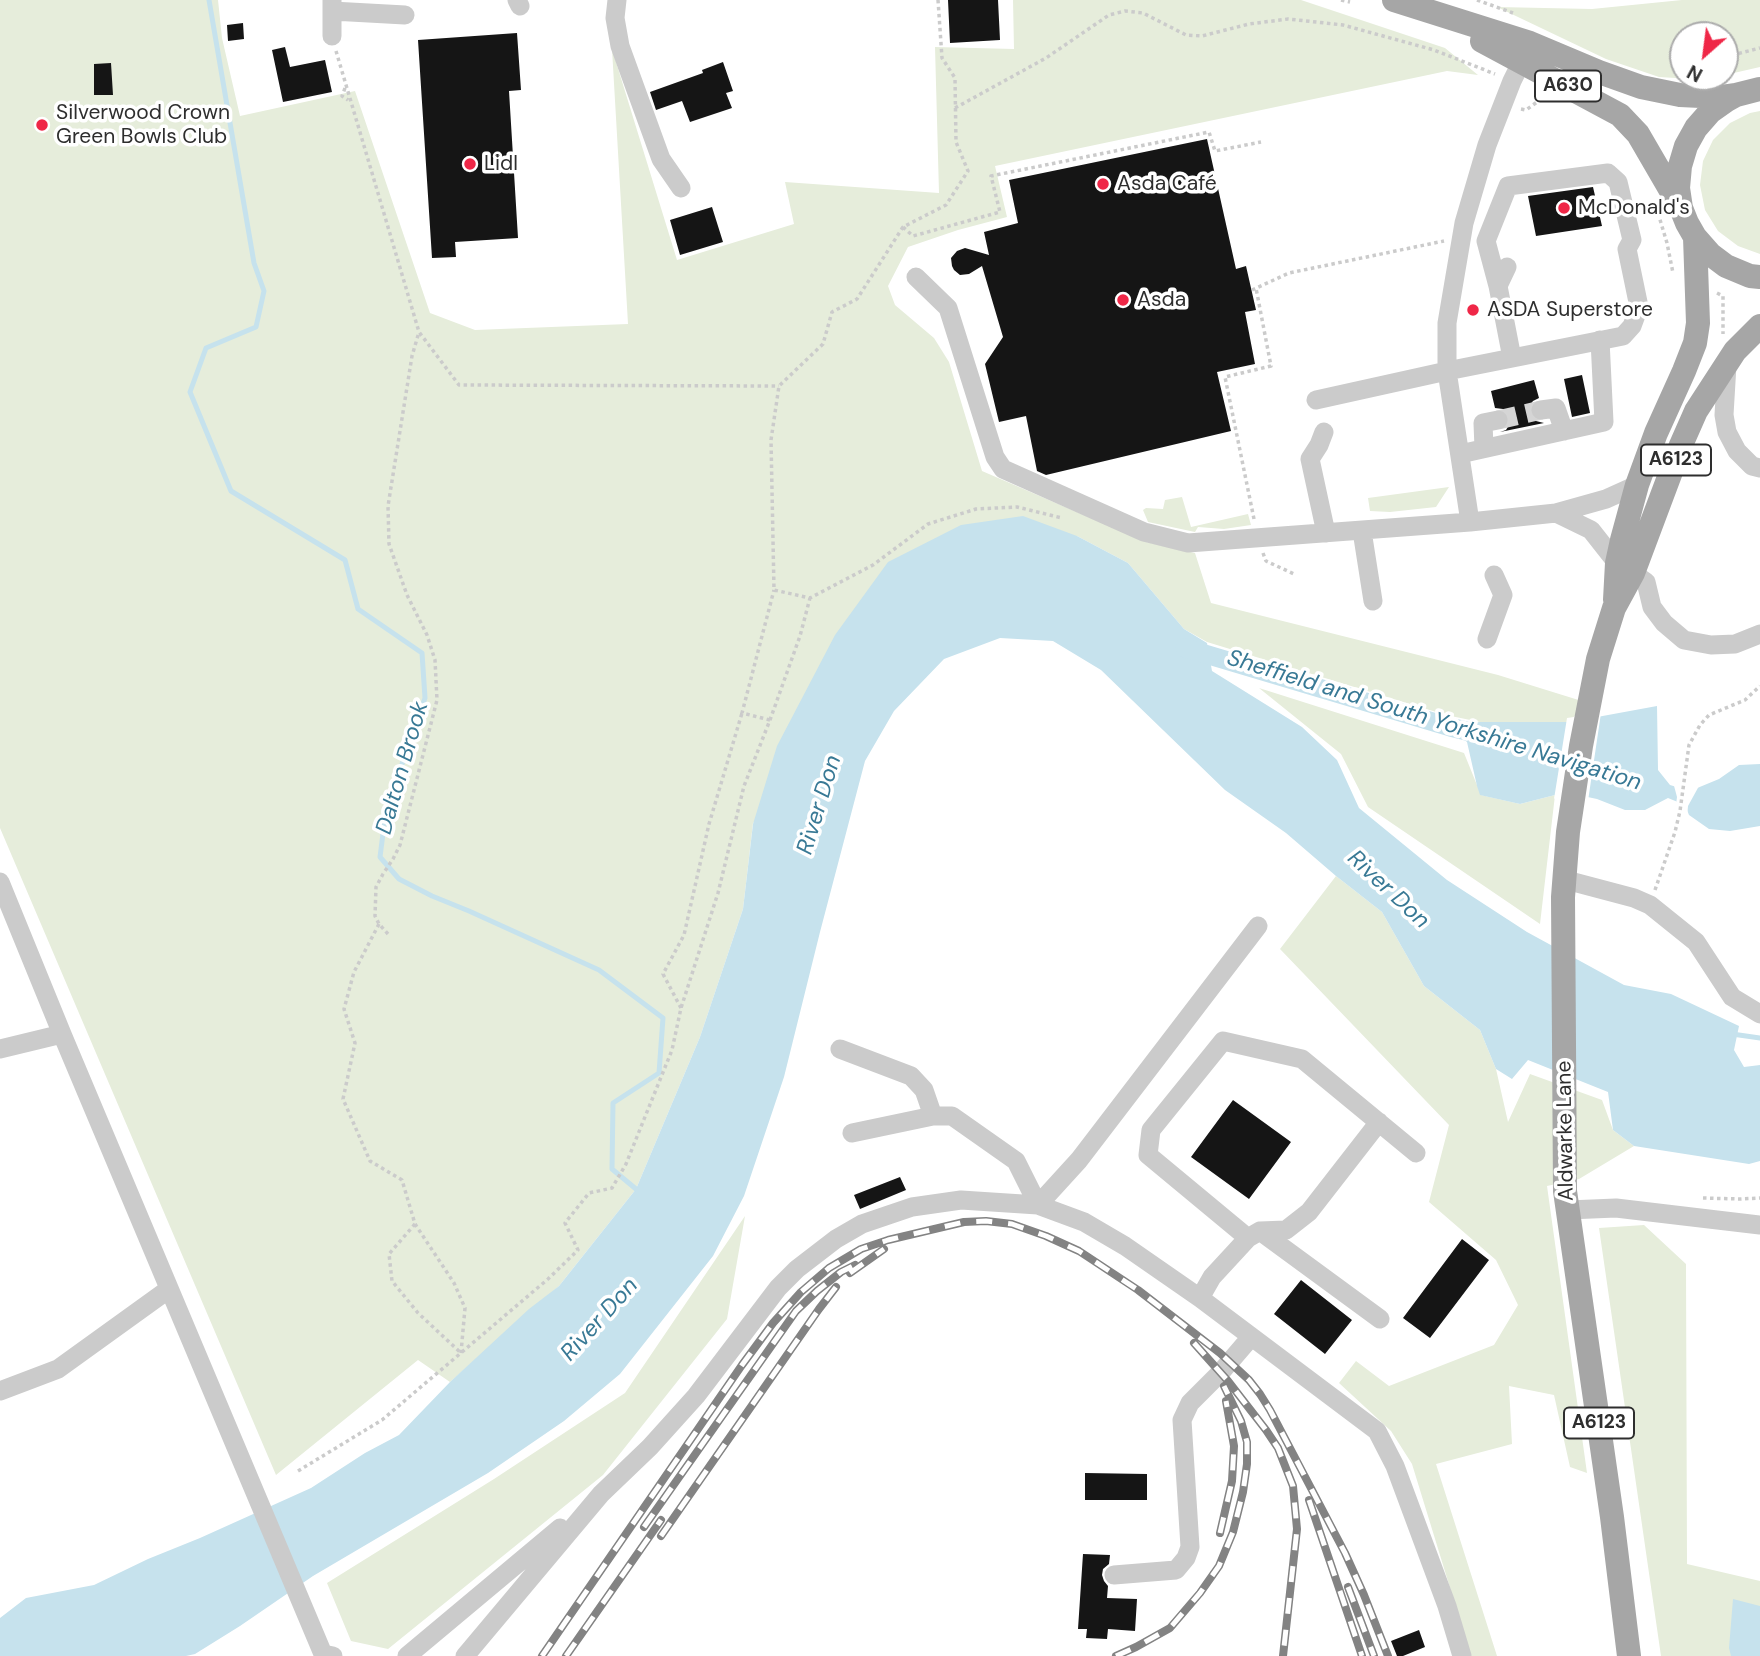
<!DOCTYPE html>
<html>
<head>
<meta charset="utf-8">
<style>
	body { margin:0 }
	#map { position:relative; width:1760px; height:1656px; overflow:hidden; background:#fff; font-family:"DM Sans",sans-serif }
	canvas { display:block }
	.north { position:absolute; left:1669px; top:21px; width:70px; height:70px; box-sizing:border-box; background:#fff; border:2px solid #ababab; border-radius:50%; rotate:208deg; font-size:19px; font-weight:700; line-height:28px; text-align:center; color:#2e2e2e }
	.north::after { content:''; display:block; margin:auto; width:24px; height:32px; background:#ef2747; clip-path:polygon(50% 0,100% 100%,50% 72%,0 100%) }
</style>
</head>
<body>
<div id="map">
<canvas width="1760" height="1656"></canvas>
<div class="north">N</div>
</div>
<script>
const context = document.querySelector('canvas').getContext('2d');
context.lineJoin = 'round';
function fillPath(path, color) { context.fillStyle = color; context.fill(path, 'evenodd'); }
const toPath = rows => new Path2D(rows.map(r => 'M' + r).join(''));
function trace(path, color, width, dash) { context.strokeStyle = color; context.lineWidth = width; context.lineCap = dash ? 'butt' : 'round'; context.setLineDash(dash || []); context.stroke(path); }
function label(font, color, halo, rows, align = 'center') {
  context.font = font + ' "DM Sans",sans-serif'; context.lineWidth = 7; context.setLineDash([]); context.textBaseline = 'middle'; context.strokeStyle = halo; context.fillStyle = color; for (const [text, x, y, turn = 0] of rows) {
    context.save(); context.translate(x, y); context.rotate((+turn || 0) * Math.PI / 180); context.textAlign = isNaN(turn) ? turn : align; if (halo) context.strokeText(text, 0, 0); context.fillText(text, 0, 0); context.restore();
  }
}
fillPath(toPath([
	[0,0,218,0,222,38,240,116,355,91,430,313,475,330,628,324,612,49,677,260,794,224,785,182,939,193,935,47,1014,49,1013,0,1301,0,1445,48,1478,75,1447,71,995,166,1007,217,958,230,908,247,888,286,895,305,934,338,949,362,982,471,1146,542,1195,553,1211,603,1498,675,1585,702,1570,722,1480,722,1446,715,1207,642,1184,629,1128,563,1077,536,753,823,743,909,700,1037,636,1189,559,1286,450,1382,418,1360,276,1475,0,828],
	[1682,0,1760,0,1760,67,1725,75,1725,35,1683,35,1683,77,1711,77,1692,79,1659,77,1606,59,1497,7,1592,9],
	[1760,111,1760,254,1738,246,1718,231,1705,210,1700,185,1703,161,1713,140,1730,123,1750,113],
	[1449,487,1436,507,1390,512,1370,511,1368,498],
	[1182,497,1191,527,1248,514,1251,525,1224,529,1198,527,1195,532,1148,522,1143,510,1146,508,1163,509,1165,500],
	[1259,688,1464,753,1481,795,1520,804,1555,795,1540,924,1368,807,1341,754],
	[1336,876,1382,912,1424,986,1480,1030,1496,1069,1508,1122,1530,1074,1602,1100,1613,1130,1634,1146,1579,1179,1547,1186,1587,1473,1570,1467,1554,1395,1509,1386,1512,1444,1436,1464,1497,1656,1471,1656,1412,1464,1391,1431,1339,1383,1356,1361,1389,1386,1494,1345,1518,1305,1496,1260,1429,1202,1449,1125,1280,949],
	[745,1216,727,1319,603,1475,388,1649,351,1641,327,1583,494,1479,625,1393],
	[1644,1225,1686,1264,1687,1564,1760,1581,1760,1656,1661,1656,1599,1228]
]), '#e6eddb');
fillPath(toPath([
	[1023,516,1077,536,1128,563,1184,629,1207,643,1212,671,1302,727,1337,760,1359,808,1447,880,1527,932,1624,985,1671,994,1739,1026,1734,1050,1744,1067,1760,1065,1760,1161,1749,1164,1634,1146,1613,1130,1608,1092,1528,1060,1512,1079,1496,1069,1480,1030,1424,986,1382,912,1336,876,1286,833,1225,790,1101,670,1053,641,1000,638,944,659,894,711,865,761,820,932,784,1077,744,1196,713,1256,620,1374,564,1421,488,1473,313,1576,240,1626,195,1654,186,1656,0,1656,0,1618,26,1598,94,1585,148,1559,200,1538,311,1488,365,1453,399,1435,450,1382,529,1309,559,1286,636,1189,700,1037,743,909,753,824,777,746,835,635,888,562,961,525],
	[1657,706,1658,770,1670,785,1690,791,1719,779,1739,765,1760,764,1760,826,1730,831,1709,829,1689,815,1685,805,1668,798,1645,810,1625,810,1597,799,1559,791,1555,795,1520,804,1480,795,1477,786,1467,742,1457,734,1460,724,1480,722,1570,722],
	[1733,1599,1760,1606,1760,1656,1731,1656,1729,1648]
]), '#c6e2ed');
fillPath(toPath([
	[1601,713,1588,801,1560,794,1554,799,1567,718],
	[1673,782,1690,787,1694,786,1699,786,1688,806,1687,818,1682,808,1676,805,1677,797]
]), '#fff');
trace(toPath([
	[209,0,254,263,264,291,256,327,206,348,190,392,231,491,345,560,358,609,422,653,425,698,386,810,380,857,399,879,432,896,469,911,599,970,663,1018,659,1073,613,1103,612,1169,636,1189],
	[1732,1034,1760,1038]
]), '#c6e2ed', 5);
trace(toPath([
	[1185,648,1450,727,1482,735]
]), '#c6e2ed', 19);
fillPath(toPath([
	[948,0,998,0,1000,40,950,43],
	[243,23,244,39,228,41,227,25],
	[517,33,521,90,509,91,518,238,455,242,456,257,432,258,418,40],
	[285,47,290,67,325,60,332,92,283,102,272,50],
	[723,62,733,91,726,93,732,108,690,122,682,101,656,110,650,92,703,73,702,70],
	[111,63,113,95,94,95,94,64],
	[1207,139,1236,269,1246,266,1256,310,1245,312,1255,364,1217,372,1231,431,1046,475,1037,471,1026,416,999,422,985,364,1003,337,982,266,969,274,960,275,954,270,952,266,951,258,957,251,965,248,989,255,984,232,1018,223,1009,180],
	[1593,187,1602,226,1536,236,1528,196],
	[712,207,723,242,680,255,670,220],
	[1582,375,1590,413,1572,417,1564,379],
	[1534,380,1539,398,1533,401,1530,405,1529,412,1532,418,1536,421,1544,423,1500,432,1506,430,1509,425,1510,417,1508,412,1503,409,1495,408,1491,391],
	[1233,1100,1291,1142,1249,1199,1191,1157],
	[900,1177,906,1190,860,1209,854,1195],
	[1462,1239,1489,1260,1430,1338,1403,1318],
	[1301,1280,1352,1320,1325,1354,1274,1314],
	[1085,1473,1147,1474,1147,1500,1085,1500],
	[1083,1554,1110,1555,1109,1564,1103,1569,1102,1575,1104,1581,1108,1586,1107,1598,1137,1599,1135,1631,1108,1629,1107,1639,1086,1638,1087,1629,1078,1629],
	[1419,1630,1425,1647,1403,1656,1397,1656,1391,1641]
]), '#151515');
trace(toPath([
	[1498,420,1541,410]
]), '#d5d5d5', 19, [19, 10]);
trace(toPath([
	[938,0,942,58,955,78,956,142,968,171,946,205,903,227,857,299,832,312,823,344,779,386,771,440,774,590,810,598,873,565,928,524,976,509,1017,507,1062,518],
	[1341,0,1350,2],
	[1477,0,1513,13],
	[336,51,419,332,459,385,779,386],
	[1725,57,1760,48],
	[345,88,342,96,348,100],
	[955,108,1046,58,1109,15,1125,11,1143,13,1186,35,1202,36,1249,24,1288,19,1343,25,1434,50,1495,74],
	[1521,109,1526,110,1544,97],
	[1658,213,1667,243,1673,273],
	[903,227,913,236,1000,212,991,176,1209,132,1215,151,1261,142],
	[1252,290,1289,273,1444,241],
	[1717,293,1723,296,1723,334],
	[1254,519,1225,377,1271,366,1256,288],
	[1263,553,1266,561,1294,574],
	[770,720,742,713,774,590],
	[1655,890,1675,832,1680,811,1689,745,1700,725,1709,715,1745,700,1760,686],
	[379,924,354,972,344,1009,355,1043,343,1099,370,1161,402,1180,415,1224,454,1283,465,1308,461,1353],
	[388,934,379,924,375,916,376,887,383,874,393,859,400,845,437,700,435,660,427,635,407,595,389,544,388,506,412,356,419,332],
	[681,1008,663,974,684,935,709,824,742,713],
	[1703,1198,1740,1199,1760,1198],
	[415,1224,389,1254,392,1281,418,1313,461,1353],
	[298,1471,382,1420,548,1279,578,1250,565,1223,589,1193,612,1188,626,1164,672,1050,681,1008,718,893,744,786,770,720,800,636,810,598]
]), '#cbcbcb', 3.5, [3.5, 3.5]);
trace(toPath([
	[517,0,520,6],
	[617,0,615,18,620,46,661,159,681,188],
	[332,11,405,15],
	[332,36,332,0],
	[1507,267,1498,286,1512,358],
	[916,277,948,308,995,457,1003,469,1144,532,1188,543,1470,522,1556,513],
	[1727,365,1724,415,1727,432,1737,451,1752,466,1760,468],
	[1316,400,1447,371,1623,336,1632,326,1639,307,1627,249,1632,240,1618,182,1608,173,1508,186,1486,241,1498,286],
	[1541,410,1556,408,1564,431],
	[1324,432,1319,445,1310,459,1326,533],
	[1484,448,1483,423,1498,420],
	[1460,454,1604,422,1600,340],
	[1470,522,1447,371,1447,323,1464,223,1487,145,1512,81,1522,61],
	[1362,531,1373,601],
	[1617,563,1591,530,1556,513,1606,499,1637,485],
	[1633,573,1646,582,1652,607,1664,623,1684,640,1711,645,1735,644,1760,634],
	[1487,639,1503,595,1494,575],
	[1566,880,1634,898,1650,905,1696,942,1732,997,1760,1014],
	[0,882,62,1034,323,1654,333,1656],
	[0,1049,62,1034],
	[840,1049,911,1076,924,1090,933,1116],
	[852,1133,933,1116,952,1116,1016,1161,1038,1205,1079,1160,1258,926],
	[1568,1210,1616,1208,1760,1225],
	[1260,1231,1380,1319],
	[1248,1238,1148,1155,1151,1130,1223,1041,1302,1059,1416,1153],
	[1200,1298,1212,1277,1248,1238,1260,1231,1286,1230,1309,1212,1379,1122],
	[0,1391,58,1369,169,1289],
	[1114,1575,1176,1570,1186,1558,1190,1547,1182,1420,1190,1403,1221,1372,1251,1337],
	[407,1656,560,1528],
	[465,1656,601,1494,650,1447,696,1396,778,1288,797,1269,836,1239,862,1224,912,1207,961,1200,1038,1205,1084,1222,1125,1246,1200,1298,1377,1431,1395,1466,1447,1606,1462,1656]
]), '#cbcbcb', 19);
trace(toPath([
	[1394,0,1530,43,1599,72,1641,87,1680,95,1722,97,1736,95],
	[1482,41,1620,115,1638,134,1681,208],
	[1760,89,1736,95,1727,100,1710,112,1696,128,1686,146,1680,166,1678,188,1681,208,1687,223,1695,237,1710,254,1726,266,1750,276,1760,277],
	[1615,600,1617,563,1622,540,1637,485,1656,433,1684,371,1695,343,1698,323,1695,237],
	[1629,1656,1612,1517,1565,1191,1563,897,1568,832,1581,746,1598,659,1614,608,1633,573,1681,445,1696,411,1735,351,1760,326]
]), '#a6a6a6', 24);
const rail = toPath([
	[850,1273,884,1249],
	[1194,1343,1228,1381,1266,1430,1278,1448,1293,1486,1297,1529,1283,1656],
	[1309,1500,1362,1656],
	[644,1527,796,1311,817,1291,841,1272,855,1265],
	[1220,1533,1232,1481,1234,1446,1226,1401],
	[661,1536,819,1309,836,1287],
	[1348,1587,1374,1656],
	[542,1656,742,1365,773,1323,801,1292,829,1268,861,1249,888,1240,964,1222,986,1221,1012,1224,1046,1236,1079,1251,1138,1290,1220,1353,1249,1380,1260,1394,1270,1410,1345,1553,1364,1595,1388,1656],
	[566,1656,661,1520],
	[1116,1656,1136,1647,1170,1628,1200,1593,1219,1566,1233,1532,1243,1492,1247,1464,1247,1442,1241,1421,1224,1386]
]);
trace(rail, '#838383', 8);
trace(rail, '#fff', 5, [16]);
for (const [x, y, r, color] of [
	[42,125,7,"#ef2747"],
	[470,164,7,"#ef2747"],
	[1103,184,7,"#ef2747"],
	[1564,208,7,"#ef2747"],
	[1123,300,7,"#ef2747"],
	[1473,310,7,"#ef2747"]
]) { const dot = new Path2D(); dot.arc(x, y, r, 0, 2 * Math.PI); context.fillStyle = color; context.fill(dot); trace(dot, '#fff', 2.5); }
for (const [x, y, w] of [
	[1568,86,66],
	[1676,460,70],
	[1599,1423,70]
]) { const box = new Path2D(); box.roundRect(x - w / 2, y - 15.5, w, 31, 5); context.fillStyle = '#fff'; context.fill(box); trace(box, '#2e2e2e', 2); }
label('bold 19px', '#2e2e2e', null, [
	["A630",1568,86],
	["A6123",1676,460],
	["A6123",1599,1423]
]);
label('21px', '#2e2e2e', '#fff', [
	["Silverwood Crown",56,113],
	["Green Bowls Club",56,137],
	["Lidl",484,164],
	["Asda Café",1117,184],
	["McDonald's",1578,208],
	["Asda",1137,300],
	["ASDA Superstore",1487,310]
], 'left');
label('21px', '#2e2e2e', '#fff', [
	["Aldwarke Lane",1566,1131,-91]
]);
label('italic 23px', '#387995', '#fff', [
	["Sheffield and South Yorkshire Navigation",1434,721,17],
	["Dalton Brook",403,768,-74],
	["River Don",820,805,-73],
	["River Don",1388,890,43],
	["River Don",600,1320,-48]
]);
</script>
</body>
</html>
